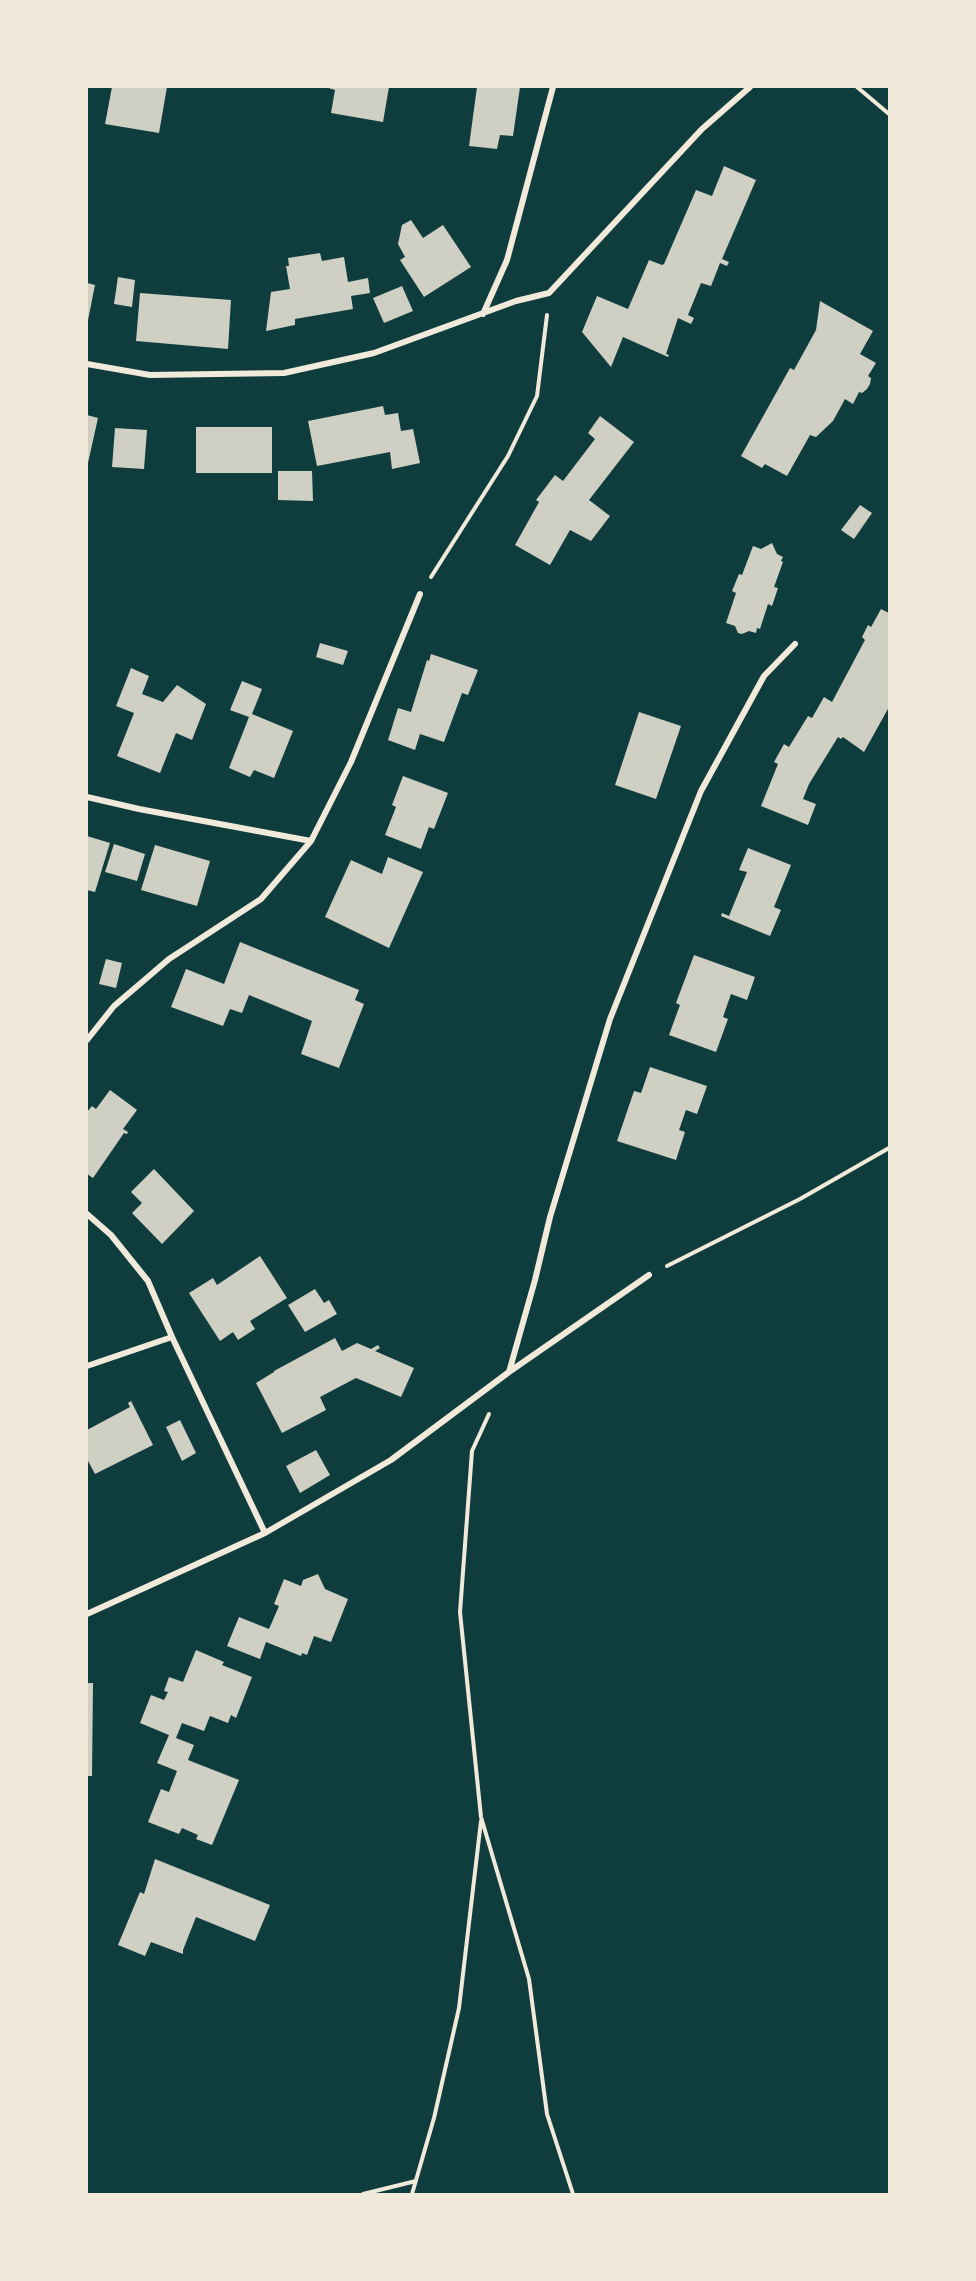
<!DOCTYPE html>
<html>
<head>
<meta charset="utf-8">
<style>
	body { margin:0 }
	#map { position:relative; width:976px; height:2281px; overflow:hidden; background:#0f3d3e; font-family:"Noto Serif",serif }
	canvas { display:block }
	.frame { position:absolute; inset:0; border:88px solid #f1e9da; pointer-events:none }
</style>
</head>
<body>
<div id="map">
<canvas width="976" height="2281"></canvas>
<div class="frame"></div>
</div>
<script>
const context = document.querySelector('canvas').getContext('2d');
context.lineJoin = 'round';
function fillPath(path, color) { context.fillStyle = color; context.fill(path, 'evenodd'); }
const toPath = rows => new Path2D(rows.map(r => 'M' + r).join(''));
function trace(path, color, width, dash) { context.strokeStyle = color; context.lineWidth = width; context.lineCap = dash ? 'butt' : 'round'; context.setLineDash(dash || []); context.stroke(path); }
fillPath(toPath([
	[112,87,167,87,159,133,105,124],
	[325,87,389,87,383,122,331,113,335,90],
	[477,87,520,87,513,136,500,135,497,149,469,146],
	[724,166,756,180,722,259,729,262,727,266,720,263,711,286,701,283,688,315,694,318,691,324,678,318,666,354,669,355,668,357,623,337,611,367,582,332,597,296,628,309,649,260,662,265,664,264,696,190,712,196],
	[411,220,423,238,443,225,471,267,424,297,400,260,405,257,398,244,402,225],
	[320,253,322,261,344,257,348,282,368,278,370,293,351,296,353,309,295,319,295,325,266,331,271,292,290,289,286,266,289,266,288,258],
	[118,277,135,280,132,307,114,304],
	[87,283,95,285,88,320,87,320],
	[402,286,413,311,384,323,373,298],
	[140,293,231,300,228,349,136,341],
	[820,301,873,331,860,354,876,363,868,376,871,378,870,384,867,389,862,393,859,392,853,404,845,399,833,421,816,437,810,435,787,476,765,464,762,468,741,456,790,368,794,370,816,330],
	[383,406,385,415,398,413,401,431,413,429,420,463,392,469,390,452,317,466,308,421],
	[87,415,98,418,88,463,87,463],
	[600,416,634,442,589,500,610,516,591,541,570,530,550,565,515,545,539,502,536,500,555,475,563,481,595,439,588,433],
	[196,427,272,427,272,473,196,473],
	[115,428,147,430,144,469,112,467],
	[278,471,312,471,313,501,278,500],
	[860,505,872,513,854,539,841,530],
	[772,543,777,554,783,557,781,561,783,562,774,587,778,588,772,606,768,604,760,629,757,628,756,633,749,631,742,634,738,633,735,626,726,623,736,593,732,591,739,574,742,575,753,546,761,549],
	[881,609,889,613,889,707,864,752,843,737,841,739,838,737,809,784,803,799,816,804,808,825,761,806,778,764,774,762,784,744,789,747,808,716,812,718,824,697,832,702,865,640,862,637,868,625,871,627],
	[320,643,348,651,343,665,316,657],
	[431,654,478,670,468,695,462,693,444,742,420,734,415,750,388,740,398,708,411,712,427,660,429,661],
	[131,668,149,676,142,694,163,702,177,685,206,704,192,740,176,733,160,773,117,756,134,713,116,706],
	[242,681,262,689,252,714,293,731,274,778,254,770,250,777,229,768,249,717,230,710],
	[639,712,681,726,656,799,615,785],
	[403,776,448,793,434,829,429,827,421,849,385,835,396,807,392,805],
	[87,836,110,843,95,892,87,890],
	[114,844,145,854,137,881,105,872],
	[155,845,210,861,197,906,141,890],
	[748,848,791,865,774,907,781,910,770,936,721,916,722,913,729,916,747,872,739,870],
	[388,857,423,872,389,948,325,917,351,860,382,874],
	[240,942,359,990,355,1000,364,1004,339,1068,301,1054,312,1021,249,995,242,1013,230,1009,223,1026,171,1007,186,969,224,984],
	[694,955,755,977,747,1000,731,994,723,1017,728,1019,716,1052,669,1035,680,1005,676,1003],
	[106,959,122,963,116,988,99,984],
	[650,1067,707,1086,697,1114,686,1110,679,1130,685,1132,676,1160,617,1141,634,1091,641,1093],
	[110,1090,137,1110,123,1129,128,1132,127,1134,124,1133,93,1178,87,1174,87,1112,92,1106,96,1109],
	[154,1169,194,1211,162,1244,132,1213,142,1203,131,1192],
	[260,1256,287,1298,250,1321,255,1329,238,1340,233,1332,220,1341,189,1293,213,1278,217,1285],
	[315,1289,324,1303,329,1300,337,1314,305,1332,288,1305],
	[335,1338,342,1351,357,1343,371,1349,378,1345,380,1348,375,1351,414,1368,401,1397,356,1378,320,1397,326,1410,282,1433,256,1383,274,1372,274,1371],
	[131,1401,153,1445,95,1474,87,1459,87,1430,130,1407,128,1403],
	[180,1420,196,1453,182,1461,166,1427],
	[316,1450,330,1475,300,1493,286,1466],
	[318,1574,325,1589,348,1599,331,1642,314,1636,307,1655,302,1653,301,1656,266,1642,260,1659,227,1646,239,1617,269,1629,279,1606,274,1604,284,1579,301,1586,303,1580],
	[196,1650,224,1662,222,1665,252,1677,236,1718,231,1715,228,1723,210,1716,204,1731,182,1723,176,1738,194,1745,188,1760,239,1780,212,1845,196,1839,198,1835,182,1828,179,1834,148,1822,161,1789,169,1792,177,1771,157,1763,169,1735,140,1723,151,1695,164,1700,168,1692,164,1691,169,1677,183,1682],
	[87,1683,93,1683,92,1776,87,1776],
	[155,1859,270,1905,255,1941,196,1917,183,1950,183,1954,151,1942,145,1956,118,1945,140,1892,144,1894]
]), '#cfcfc3');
trace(toPath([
	[857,87,889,114],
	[431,577,508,456,537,396,547,315],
	[667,1266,800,1199,889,1148],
	[489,1414,472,1451,460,1612,481,1817,529,1979,547,2114,573,2194],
	[363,2194,416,2181],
	[412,2194,434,2118,459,2008,481,1821]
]), '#f1e9da', 4);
trace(toPath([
	[483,314,507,260,553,87],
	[87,364,150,375,284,373,374,353,516,301,549,293,702,129,750,87],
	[87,797,139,809,311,841],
	[87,1040,114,1006,169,959,261,899,311,841,351,762,420,594],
	[87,1214,111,1235,148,1281,172,1337,265,1533],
	[87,1366,172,1337],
	[509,1372,535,1280,550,1217,610,1019,701,791,764,676,795,644],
	[87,1614,265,1533,391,1460,509,1372,649,1275]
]), '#f1e9da', 6);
</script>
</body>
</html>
